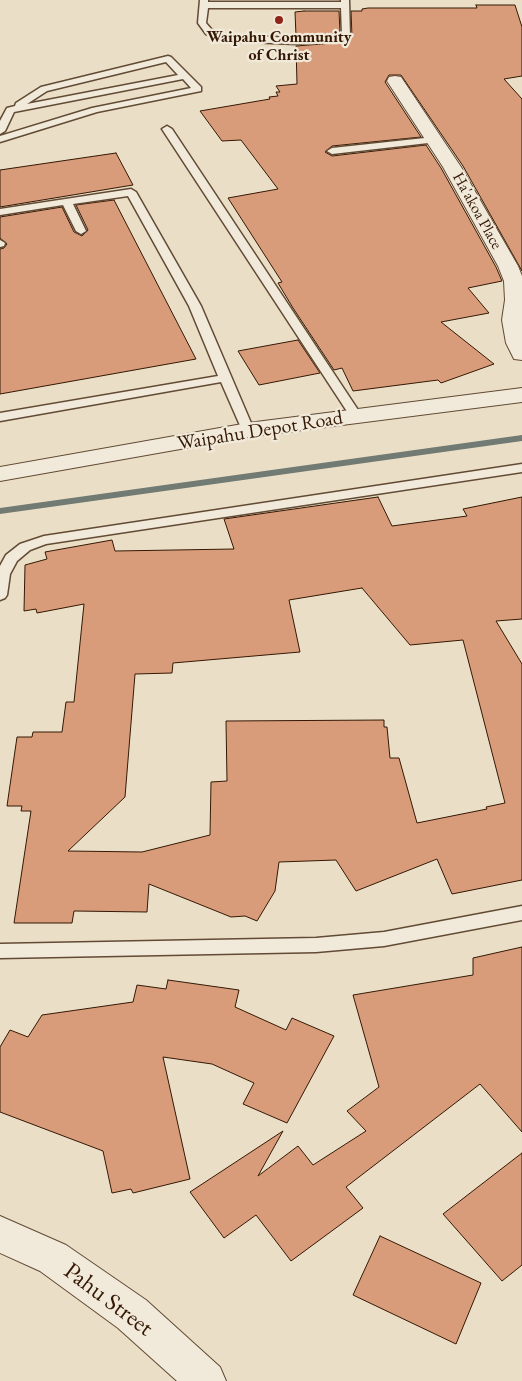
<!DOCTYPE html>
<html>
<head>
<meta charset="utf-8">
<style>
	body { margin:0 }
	canvas { display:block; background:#eadfc6 }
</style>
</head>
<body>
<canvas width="522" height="1381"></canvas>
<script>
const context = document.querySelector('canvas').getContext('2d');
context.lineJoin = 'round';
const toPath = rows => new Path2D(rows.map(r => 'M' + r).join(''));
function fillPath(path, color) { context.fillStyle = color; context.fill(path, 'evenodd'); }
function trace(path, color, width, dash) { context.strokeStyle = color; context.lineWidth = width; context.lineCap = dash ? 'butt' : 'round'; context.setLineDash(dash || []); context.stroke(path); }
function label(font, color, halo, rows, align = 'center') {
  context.font = font + ' "EB Garamond",serif'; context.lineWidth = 4.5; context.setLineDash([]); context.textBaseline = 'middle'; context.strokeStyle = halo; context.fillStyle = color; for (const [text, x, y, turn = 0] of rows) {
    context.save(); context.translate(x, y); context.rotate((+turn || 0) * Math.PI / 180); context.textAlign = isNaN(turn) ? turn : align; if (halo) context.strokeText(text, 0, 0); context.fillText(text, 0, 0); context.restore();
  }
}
fillPath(toPath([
	[522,435,522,441,0,514,0,508,522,435]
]), '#717a73');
const building = toPath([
	[476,5,515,5,522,27,522,76,504,79,522,99,522,271,463,166,401,75,389,75,385,82,421,137,332,146,325,152,332,156,426,145,441,168,496,267,502,281,468,288,489,313,441,322,494,364,441,383,438,380,353,391,342,368,334,370,293,308,278,283,282,282,228,198,278,189,241,140,222,141,200,111,270,99,269,97,278,96,276,92,280,92,276,86,297,84,296,46,347,42,352,37,351,11,362,11,362,9,368,8,477,8,476,5],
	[304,11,339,11,340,33,296,36,295,12,304,11],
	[116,153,133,185,0,207,0,170,116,153],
	[114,200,196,359,0,394,0,249,4,248,7,244,0,238,0,217,62,207,74,232,82,236,88,230,76,205,114,200],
	[298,340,320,373,259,385,238,351,298,340],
	[378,497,392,526,467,516,463,509,522,497,522,619,496,621,522,664,522,880,452,894,437,859,356,891,336,860,279,862,275,891,257,921,245,916,231,917,149,884,147,912,74,911,72,923,14,923,31,811,21,811,22,806,7,806,17,737,32,737,33,732,62,732,66,702,74,702,84,604,37,613,36,609,24,611,25,565,47,559,45,552,112,540,115,551,234,549,224,519,378,497],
	[362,588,410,645,463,640,505,803,486,807,487,809,417,823,399,758,390,758,387,727,384,727,384,720,226,721,227,781,211,782,210,835,142,852,68,851,125,797,135,674,172,673,173,663,300,652,289,600,362,588],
	[522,947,522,1132,480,1084,346,1187,363,1208,291,1261,256,1215,224,1238,190,1192,283,1131,258,1176,298,1146,313,1165,366,1131,347,1111,379,1087,353,995,473,975,473,958,522,947],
	[168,980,239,990,235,1007,286,1030,292,1018,334,1036,287,1123,243,1104,254,1083,212,1064,163,1057,190,1179,133,1193,131,1189,112,1193,103,1151,0,1112,0,1047,10,1030,28,1037,42,1015,133,1002,137,985,166,989,168,980],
	[522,1153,522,1265,502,1281,443,1214,522,1153],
	[380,1236,481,1283,456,1344,353,1295,380,1236]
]);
fillPath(building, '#d99c7a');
trace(building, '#341804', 1);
const lane = toPath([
	[200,0,208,0,208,2,341,2,341,0,349,0,350,37,346,40,296,44,224,41,206,34,198,23,200,0],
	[208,8,341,8,342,35,296,38,225,35,212,30,206,23,208,8],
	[168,56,171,57,201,87,201,91,97,112,0,142,0,136,92,108,191,88,183,79,14,112,5,131,0,134,0,121,7,108,15,106,16,103,41,87,168,56],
	[166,62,178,75,27,104,47,91,166,62],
	[167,126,172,129,362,416,360,419,352,419,350,416,162,129,167,126],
	[434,137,437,138,437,142,332,154,327,151,332,148,434,137],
	[131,189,136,192,201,306,254,430,252,433,248,434,242,430,221,382,0,421,0,413,218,376,189,306,128,196,73,204,86,231,81,234,76,231,63,205,0,215,0,209,131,189],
	[0,240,5,243,4,246,0,247,0,240],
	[522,464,522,472,46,544,30,550,17,561,10,574,7,595,5,598,0,600,0,566,6,555,20,544,44,536,522,464],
	[522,906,522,920,384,946,316,952,0,958,0,944,316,938,384,932,522,906]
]);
const street = toPath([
	[395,76,401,77,461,167,518,266,522,276,522,360,514,359,506,343,502,320,505,300,504,281,498,266,443,167,387,81,389,77,395,76],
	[522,388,522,402,248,437,0,481,0,467,248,423,522,388],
	[0,1216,66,1245,146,1300,220,1367,226,1381,177,1381,118,1328,40,1271,0,1253,0,1216]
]);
trace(lane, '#624a34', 3);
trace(street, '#624a34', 2);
fillPath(lane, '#f1eada');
fillPath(street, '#f1eada');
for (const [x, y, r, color] of [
	[279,20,5,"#8f2418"]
]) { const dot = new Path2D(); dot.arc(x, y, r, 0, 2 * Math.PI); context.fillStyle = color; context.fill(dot); trace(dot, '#f1eada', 2); }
label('bold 16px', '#341804', '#f1eada', [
	["Waipahu Community",279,38],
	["of Christ",279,56]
]);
label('16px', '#341804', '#f1eada', [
	["Ha'akoa Place",477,211,61]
]);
label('20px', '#341804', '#f1eada', [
	["Waipahu Depot Road",260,431,-9]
]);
label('24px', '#341804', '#f1eada', [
	["Pahu Street",108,1300,37]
]);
</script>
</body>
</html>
